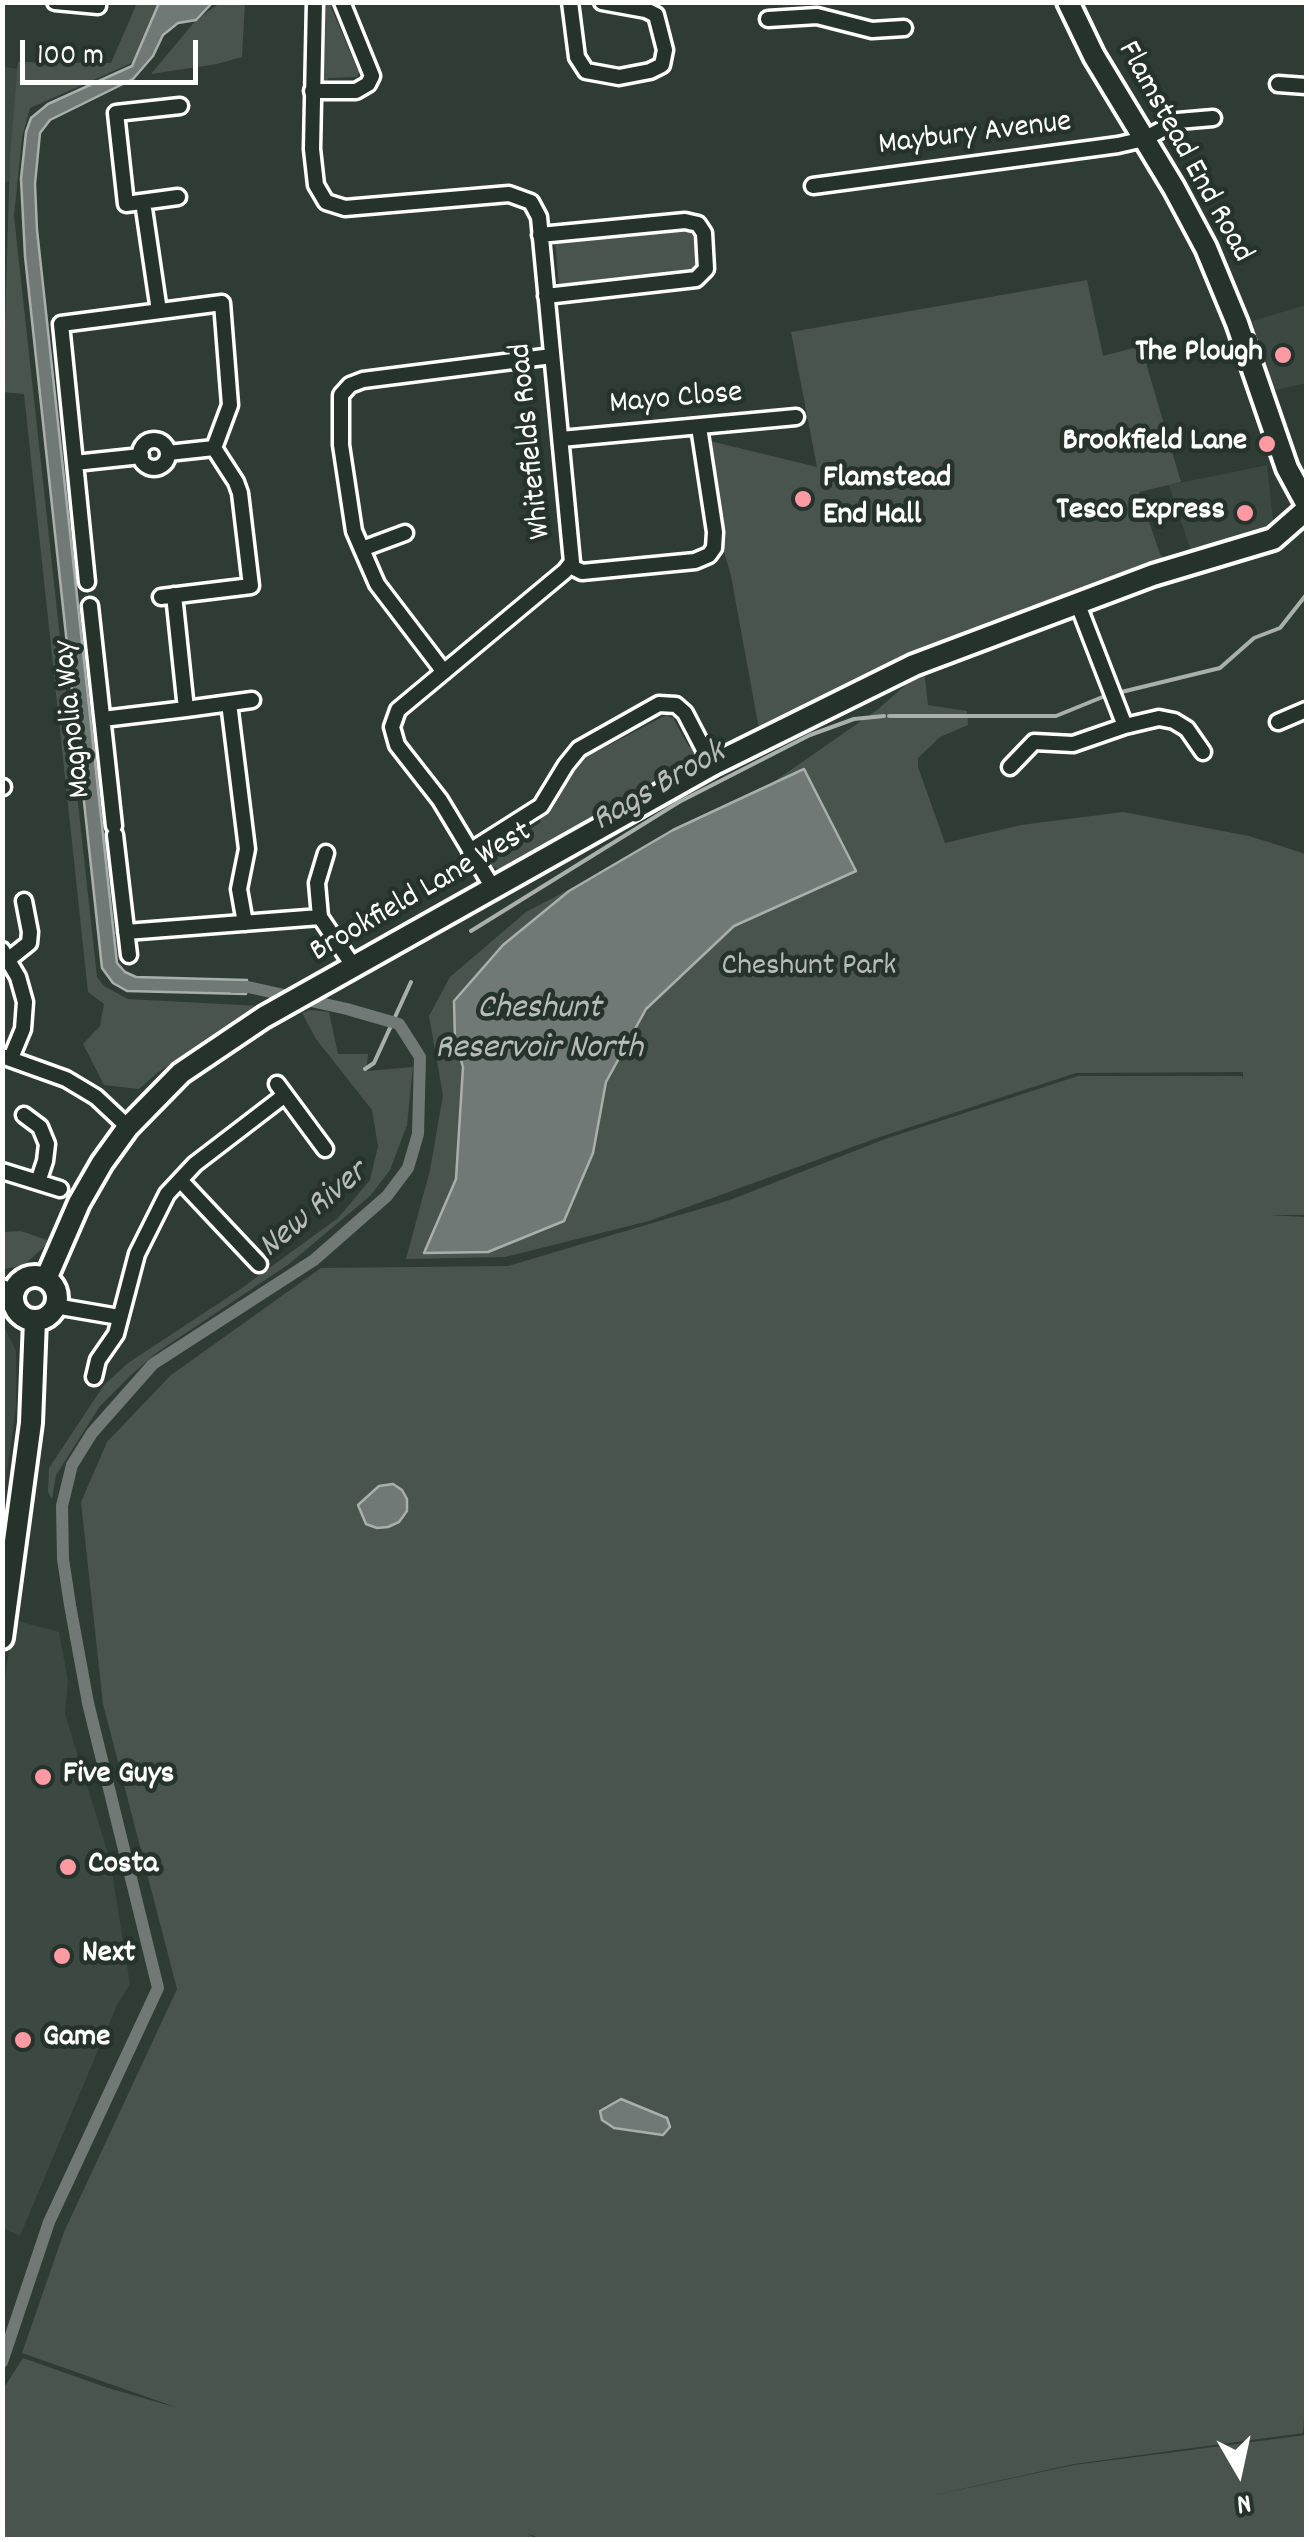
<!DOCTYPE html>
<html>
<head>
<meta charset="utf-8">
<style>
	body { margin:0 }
	#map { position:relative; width:1309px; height:2542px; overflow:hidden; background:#2f3b35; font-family:Dekko,sans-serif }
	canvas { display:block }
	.frame { position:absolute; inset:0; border:5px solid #fff; pointer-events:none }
	.north { position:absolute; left:1189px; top:2422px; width:100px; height:100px; -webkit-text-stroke:8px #26332d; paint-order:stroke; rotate:171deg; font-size:28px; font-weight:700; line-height:40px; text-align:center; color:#fff }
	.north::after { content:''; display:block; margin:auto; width:35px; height:45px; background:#fff; clip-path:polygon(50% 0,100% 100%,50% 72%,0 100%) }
	.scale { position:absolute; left:20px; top:40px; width:178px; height:45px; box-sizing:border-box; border:5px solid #fff; border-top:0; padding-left:12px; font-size:30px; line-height:35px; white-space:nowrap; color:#fff; -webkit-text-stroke:8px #26332d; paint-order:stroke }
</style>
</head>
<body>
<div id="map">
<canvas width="1309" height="2542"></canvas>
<div class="frame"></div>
<div class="north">N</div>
<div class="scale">100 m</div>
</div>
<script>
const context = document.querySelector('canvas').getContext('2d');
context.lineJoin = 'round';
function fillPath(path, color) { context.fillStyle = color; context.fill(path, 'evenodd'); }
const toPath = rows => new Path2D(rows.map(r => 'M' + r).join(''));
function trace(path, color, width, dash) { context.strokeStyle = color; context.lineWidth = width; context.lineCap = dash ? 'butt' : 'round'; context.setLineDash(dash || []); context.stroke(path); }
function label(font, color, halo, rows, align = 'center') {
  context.font = font + ' Dekko,sans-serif'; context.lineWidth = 9; context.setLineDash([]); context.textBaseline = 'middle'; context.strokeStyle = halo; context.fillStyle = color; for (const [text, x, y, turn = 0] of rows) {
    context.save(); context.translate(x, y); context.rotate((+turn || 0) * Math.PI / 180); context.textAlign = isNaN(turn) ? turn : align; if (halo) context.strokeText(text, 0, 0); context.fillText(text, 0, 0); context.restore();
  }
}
fillPath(toPath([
	[3,67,18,69,9,182,3,182],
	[1306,305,1306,383,1272,391,1252,321],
	[1267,465,1274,529,1191,551,1169,485],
	[3,1325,16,1351,16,1406,3,1500],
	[14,1620,59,1632,68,1681,65,1714,110,1860,130,1984,117,2005,20,2236,3,2228,2,1696]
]), '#3c4842');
fillPath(toPath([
	[137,3,159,3,136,61,30,108,22,137,14,216,97,977,104,986,128,999,259,1006,157,1073,139,1089,104,1085,83,1044,100,1026,104,1004,88,992,24,394,3,392,10,157,18,62,111,63],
	[220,3,245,3,242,57,217,64,151,74,196,20],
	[321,3,333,3,331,7,359,73,357,77,328,78,326,85,320,83],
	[673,226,687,228,700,245,697,267,685,277,677,278,676,273,626,278,619,284,600,286,595,282,568,286,568,290,559,288,555,239,673,230],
	[1087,280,1103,356,1141,346,1181,482,1139,492,1160,554,1166,561,991,623,849,685,759,729,731,576,723,548,706,440,817,467,791,332],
	[924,669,928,705,967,711,968,725,940,737,918,758,918,767,945,843,1021,825,1123,812,1249,836,1306,854,1306,1215,1269,1215,1306,1217,1306,2388,1303,2433,1074,2464,921,2498,1074,2465,1306,2435,1306,2539,544,2540,526,2533,537,2539,3,2539,2,2391,23,2358,108,2388,178,2408,22,2353,64,2232,177,1989,103,1704,81,1502,107,1442,171,1375,321,1268,508,1266,730,1200,885,1139,1078,1076,1242,1076,1243,1079,1243,1072,1076,1073,880,1137,649,1221,505,1257,406,1259,430,1170,443,1095,429,1016,450,977,526,912,772,783,877,710],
	[666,715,673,718,689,747,697,744,698,762,500,871,492,866,485,849,507,833,513,840,541,822,538,816,566,772,590,747,596,752],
	[310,1010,329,1012,338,1054,368,1054,366,1071,413,1067,407,1125,390,1170,370,1196,289,1264,156,1353,130,1376,100,1406,56,1475,52,1499,48,1492,49,1468,104,1385,128,1363,242,1288,338,1218,370,1180,378,1146,372,1110,316,1039,302,1013],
	[21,1231,47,1240,45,1246,23,1266,3,1269,3,1232]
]), '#4a544f');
const water = toPath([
	[159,3,212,3,196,20,178,23,163,35,153,56,133,79,50,120,40,133,35,184,37,230,117,963,125,972,136,977,247,980,246,994,127,991,113,983,102,968,25,256,21,179,26,132,31,118,48,104,132,66,159,3],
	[804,769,856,871,734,926,646,1009,606,1082,593,1153,564,1221,488,1252,424,1253,456,1179,463,1067,455,1040,454,1001,503,945,569,891,673,830,804,769],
	[393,1484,402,1490,407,1499,407,1511,399,1522,388,1527,377,1528,366,1524,358,1505,379,1486,393,1484],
	[621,2099,667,2118,670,2127,663,2135,614,2128,602,2120,600,2111,621,2099]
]);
fillPath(water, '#707975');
trace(water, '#a9afac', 2.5);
trace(toPath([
	[889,716,1056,716,1105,696,1220,668,1254,638,1280,628,1306,595],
	[471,931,679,802,810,735,854,719,884,716],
	[2,1038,3,1039],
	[365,1069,374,1063,411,982]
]), '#a9afac', 4);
trace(toPath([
	[2,2362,49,2222,158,1988,88,1703,70,1605,63,1559,62,1506,72,1465,92,1433,153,1364,314,1260,387,1196,408,1168,418,1134,420,1057,399,1024,347,1009,248,987,233,987]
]), '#707975', 12);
const street = toPath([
	[55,2,98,6],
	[315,2,312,149,316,185,326,202,345,208,509,194,531,202,539,217,572,562,565,571,398,710,392,727,397,745,440,800,493,888],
	[570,2,577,57,586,71,619,77,650,71,662,65,665,50,656,15,646,10,602,2],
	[768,19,817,16,872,30,904,28],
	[1278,84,1306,86],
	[312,91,356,91,368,84,372,76,342,2],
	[813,186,1118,145,1144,139,1178,121,1213,118],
	[178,197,126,204,116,113,180,106],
	[143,202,159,311],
	[540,235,685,221,698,224,704,233,706,269,696,279,546,296],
	[561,439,796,417],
	'140 454a14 14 0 1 1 28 0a14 14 0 1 1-28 0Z',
	[168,453,214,448],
	[75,463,141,456],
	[362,549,405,533],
	[570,566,582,572,695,561,709,555,714,548,715,532,699,427],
	[87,582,61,324,222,303,230,405,214,448,236,482,240,493,251,586,161,597],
	[174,595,186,709,252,700],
	[1077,602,1125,726,1159,718,1174,721,1187,729,1203,752],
	[90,606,114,826],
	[444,672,377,584,354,531,341,445,341,395,350,385,363,380,552,356],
	[229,703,247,849,239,889,245,923],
	[103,719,186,709],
	[1278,722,1306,710],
	[1010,767,1034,742,1073,744,1125,726],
	[2,787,3,787],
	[115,835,129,955],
	[470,851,541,806,566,765,579,749,659,704,676,705,685,713,712,765],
	[320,917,317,883,326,853],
	[126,932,320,917,354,967],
	[2,950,18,977,25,1002,23,1029,11,1058],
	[9,959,29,943,30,932,24,901],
	[2,1056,66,1079,96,1097,128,1127],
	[277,1084,325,1149],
	[24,1115,40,1127,47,1144,45,1161,38,1182],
	[2,1171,60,1189],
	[180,1180,259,1264],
	[2,1287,14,1292],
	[55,1306,119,1317],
	[94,1377,98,1360,116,1334,137,1254,167,1194,195,1164,285,1095]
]);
const secondary = toPath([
	[1068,2,1094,56,1174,188,1206,248,1237,323,1287,468,1306,503],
	'13 1298a22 22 0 1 1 44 0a22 22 0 1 1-44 0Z',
	[46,1279,79,1203,102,1163,128,1127,181,1073,264,1017,712,765,914,665,1153,575,1273,539,1306,510],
	[2,1638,31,1423,35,1320]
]);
trace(street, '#fff', 21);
trace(secondary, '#fff', 28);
trace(street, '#26332d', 14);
trace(secondary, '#26332d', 20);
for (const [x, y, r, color] of [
	[1283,355,10,"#ff9aa2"],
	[1267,444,10,"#ff9aa2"],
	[803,499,10,"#ff9aa2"],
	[1245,513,10,"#ff9aa2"],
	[43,1777,10,"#ff9aa2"],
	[68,1867,10,"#ff9aa2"],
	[62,1956,10,"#ff9aa2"],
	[23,2040,10,"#ff9aa2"]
]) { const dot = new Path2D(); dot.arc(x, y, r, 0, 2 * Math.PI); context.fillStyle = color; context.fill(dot); trace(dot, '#26332d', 4); }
label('32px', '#fff', '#26332d', [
	["Maybury Avenue",975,136,-7],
	["Flamstead End Road",1183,153,61],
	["Mayo Close",676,401,-5],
	["Whitefields Road",533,441,-96],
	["Magnolia Way",75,719,-96],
	["Brookfield Lane West",422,894,-30]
]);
label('bold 32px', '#fff', '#26332d', [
	["The Plough",1263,355,"right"],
	["Brookfield Lane",1247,444,"right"],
	["Flamstead",823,481],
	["End Hall",823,518],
	["Tesco Express",1225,513,"right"],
	["Five Guys",63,1777],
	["Costa",88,1867],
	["Next",82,1956],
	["Game",43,2040]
], 'left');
label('32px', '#b7bbb9', '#26332d', [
	["Cheshunt Park",809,969]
]);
label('italic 35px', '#b8bcba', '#26332d', [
	["Rags Brook",660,789,-30],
	["Cheshunt",539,1011],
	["Reservoir North",539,1051],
	["New River",315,1212,-40]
]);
</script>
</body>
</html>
